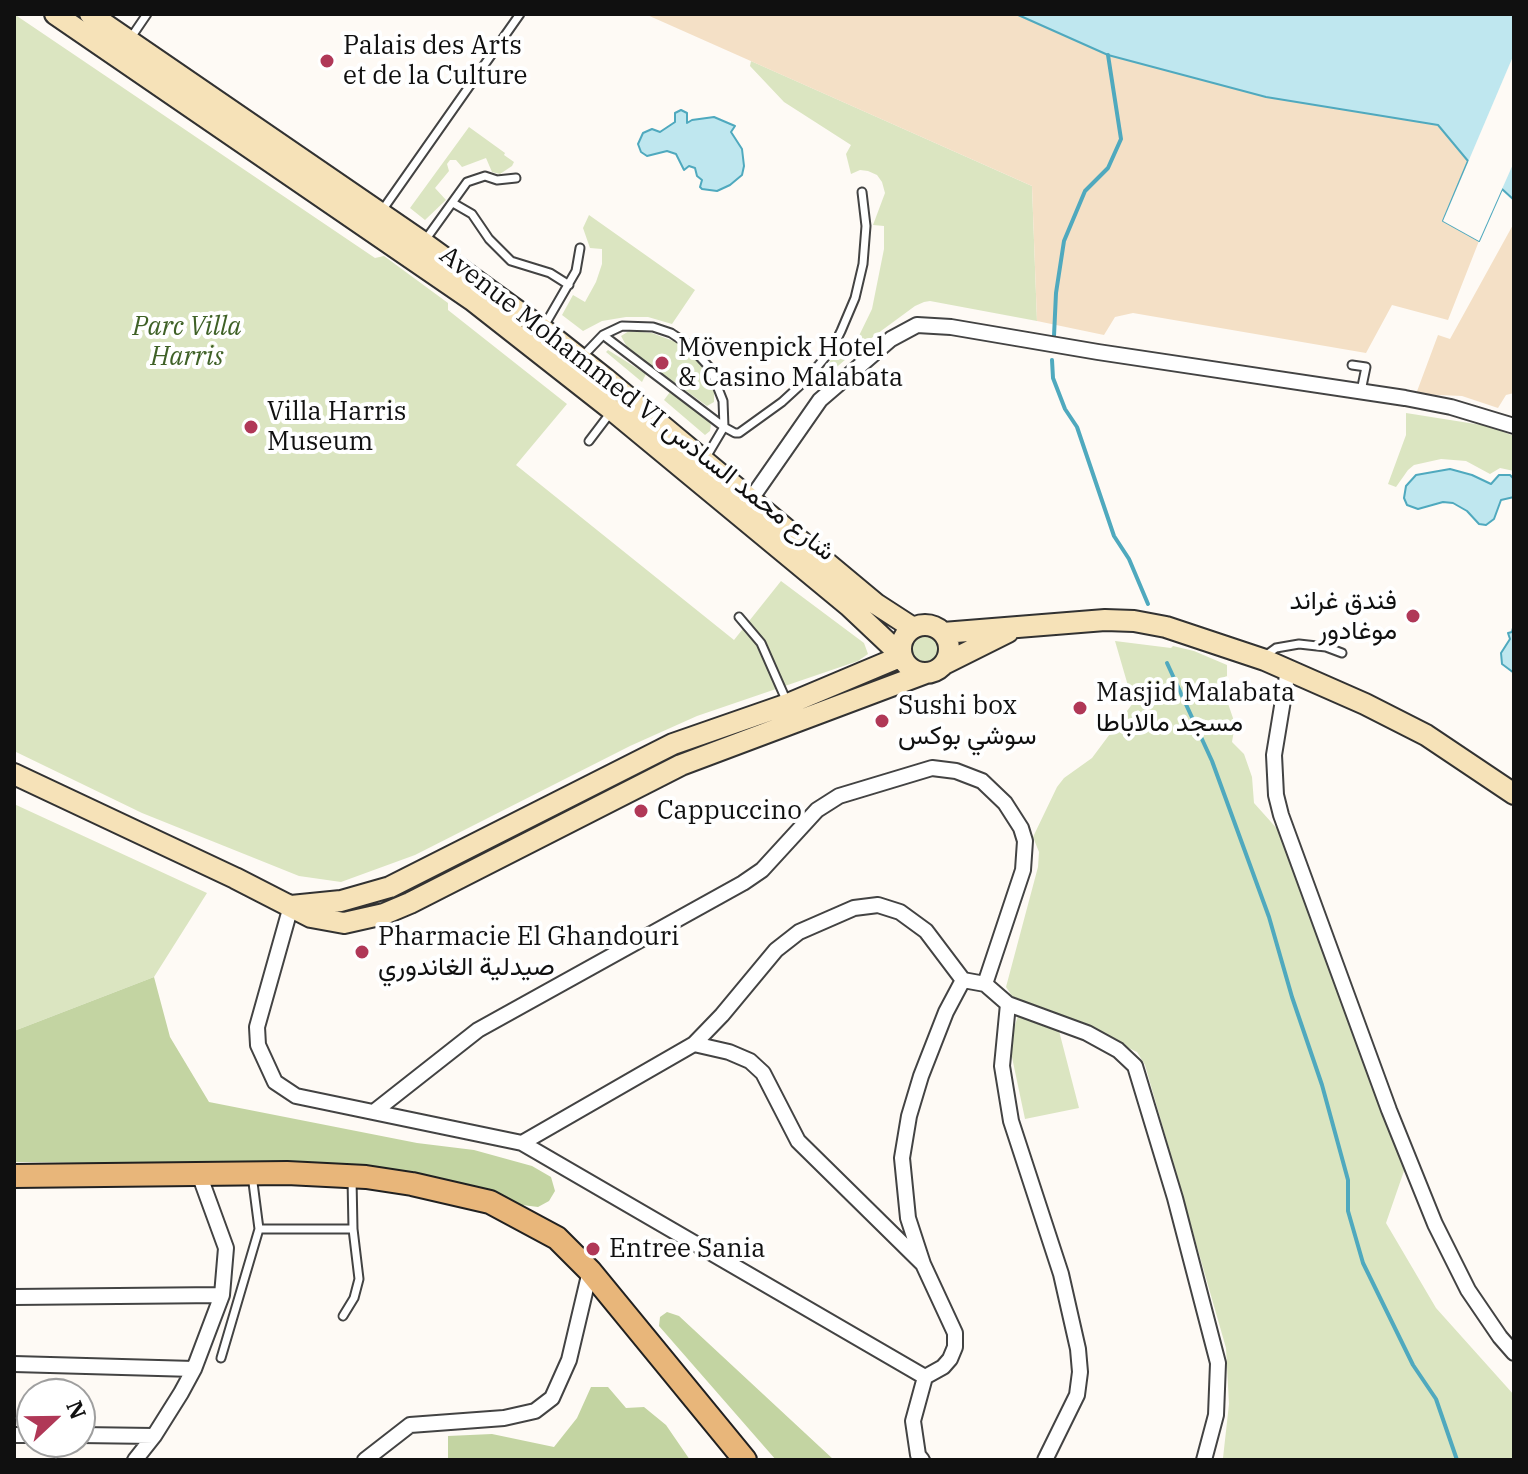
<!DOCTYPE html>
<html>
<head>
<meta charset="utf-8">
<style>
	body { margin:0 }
	#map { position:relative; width:1528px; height:1474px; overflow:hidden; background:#fefaf5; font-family:"IBM Plex Serif",serif }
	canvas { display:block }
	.frame { position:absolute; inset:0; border:16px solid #101010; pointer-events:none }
	.north { position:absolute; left:16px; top:1378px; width:80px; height:80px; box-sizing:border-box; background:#fff; border:2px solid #9f9f9f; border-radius:50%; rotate:68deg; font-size:22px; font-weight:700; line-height:32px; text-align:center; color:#101010 }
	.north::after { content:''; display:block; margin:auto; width:28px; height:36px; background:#b03857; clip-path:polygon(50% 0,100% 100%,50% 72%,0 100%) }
</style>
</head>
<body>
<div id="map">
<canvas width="1528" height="1474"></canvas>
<div class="frame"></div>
<div class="north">N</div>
</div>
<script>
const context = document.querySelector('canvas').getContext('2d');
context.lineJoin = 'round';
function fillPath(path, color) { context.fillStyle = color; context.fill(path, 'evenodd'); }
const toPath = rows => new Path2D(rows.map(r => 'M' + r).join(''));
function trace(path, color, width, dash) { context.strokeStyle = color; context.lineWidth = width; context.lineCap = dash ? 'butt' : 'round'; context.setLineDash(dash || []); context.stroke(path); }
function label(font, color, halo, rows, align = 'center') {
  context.font = font + ' "IBM Plex Serif",Vazirmatn,serif'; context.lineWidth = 8; context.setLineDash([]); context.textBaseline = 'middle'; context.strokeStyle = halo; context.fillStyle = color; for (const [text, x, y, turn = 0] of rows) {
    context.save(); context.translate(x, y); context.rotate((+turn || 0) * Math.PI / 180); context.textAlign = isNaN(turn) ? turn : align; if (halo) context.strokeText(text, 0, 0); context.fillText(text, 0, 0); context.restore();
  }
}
fillPath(toPath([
	[14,14,375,258,384,256,448,303,448,310,567,404,516,465,734,640,781,581,864,643,868,654,858,661,697,716,630,746,415,855,341,882,299,876,142,813,14,751],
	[751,61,1032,186,1037,321,930,301,924,302,915,306,866,342,825,377,821,376,844,338,855,344,872,309,884,249,884,226,873,225,885,193,882,182,877,175,868,171,860,170,851,174,846,154,851,145,784,102,750,66],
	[469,127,505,153,504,155,514,162,512,166,500,174,492,172,486,158,462,167,456,160,450,160,447,164,449,171,435,188,446,200,425,220,410,208],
	[589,215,695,290,672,324,648,317,626,317,602,321,583,331,562,315,573,295,585,302,596,282,602,264,602,249,590,248,583,228],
	[629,331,652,333,676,342,681,345,677,352,686,359,692,353,709,376,714,391,714,402,707,406,628,349,621,336],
	[608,350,646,374,642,382,606,352],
	[670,392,706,416,711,425,710,431,705,435,664,400],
	[1406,413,1488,426,1514,436,1514,471,1500,468,1490,474,1466,461,1441,459,1414,465,1408,470,1396,487,1388,484,1406,435],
	'909 650a16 16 0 1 1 32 0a16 16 0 1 1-32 0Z',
	[1115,641,1171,648,1173,646,1194,651,1227,665,1227,676,1220,680,1235,724,1232,742,1244,754,1252,777,1254,803,1280,832,1405,1168,1386,1223,1436,1308,1514,1395,1514,1460,1223,1458,1229,1404,1226,1348,1145,1065,1137,1052,1063,1016,1058,1027,1079,1108,1025,1119,1009,1043,1023,1001,1012,996,1006,987,1038,867,1039,852,1033,837,1057,787,1064,778,1092,758,1133,703],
	[14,804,207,893,154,977,14,1031]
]), '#dbe5c1');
fillPath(toPath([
	[154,977,170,1037,209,1102,417,1143,474,1150,532,1166,551,1177,555,1191,549,1201,538,1207,522,1205,499,1197,287,1165,14,1162,14,1031],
	[667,1312,679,1316,834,1460,776,1460,659,1326,660,1317],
	[591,1387,608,1387,626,1408,644,1407,666,1425,690,1460,448,1460,448,1436,492,1434,554,1447,577,1418]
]), '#c3d4a2');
fillPath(toPath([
	[645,14,1016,14,1109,55,1266,97,1438,125,1468,161,1443,221,1479,241,1448,320,1392,305,1366,353,1133,313,1115,317,1104,335,1037,321,1032,186],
	[1514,223,1514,393,1506,395,1498,408,1462,396,1416,394,1438,335,1450,339]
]), '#f4e0c6');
const water = toPath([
	[1016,14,1514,14,1514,200,1502,189,1479,241,1443,221,1468,161,1438,125,1266,97,1108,55,1016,14],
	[681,110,687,113,687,123,692,120,714,117,735,126,731,132,742,149,744,166,742,175,730,185,717,191,702,189,700,187,702,180,697,176,695,168,689,166,684,170,676,154,667,151,647,156,641,152,638,144,643,133,652,129,660,132,675,122,675,113,681,110],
	[1450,469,1472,475,1491,484,1499,475,1510,475,1514,479,1514,497,1501,500,1494,519,1486,525,1479,524,1467,511,1453,503,1443,502,1418,509,1407,505,1404,498,1406,486,1416,475,1450,469],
	[1514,624,1514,673,1502,664,1501,653,1510,639,1508,633,1512,632,1514,624]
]);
fillPath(water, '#bfe7ef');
trace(water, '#4fa9be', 2);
fillPath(toPath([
	[1514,54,1514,162,1479,241,1443,221]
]), '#fefaf5');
trace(toPath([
	[1054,336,1056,293,1064,241,1085,191,1108,168,1121,139,1108,55],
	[1052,360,1053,378,1065,409,1077,427,1114,536,1129,559,1148,604],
	[1167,663,1212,761,1269,917,1292,997,1322,1085,1348,1180,1348,1211,1363,1263,1413,1365,1436,1399,1457,1460]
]), '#4fa9be', 4);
const lane = toPath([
	[130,39,147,14],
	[453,203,472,214,489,239,511,261,550,273,569,285],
	[381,212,520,14],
	[426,239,467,182,485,176,497,180,516,178],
	[543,328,576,271,580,248],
	[603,335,724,427,735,433,739,433,782,402,807,379,832,349,841,331,855,298,863,264,866,226,862,192],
	[581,358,603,335,622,326,653,327,671,333,689,345,710,368,723,401,724,427,705,459],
	[1352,365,1366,367,1361,391],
	[589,441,611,412],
	[739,617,761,643,787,702],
	[1265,656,1276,648,1299,644,1326,647,1342,653],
	[259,1229,353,1229],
	[343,1316,354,1298,359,1279,353,1229,352,1179],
	[221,1358,259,1229,252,1175]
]);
const street = toPath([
	[751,499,820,400,891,339,917,325,951,327,1098,352,1405,398,1451,407,1514,426],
	[1288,670,1274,755,1276,795,1281,815,1389,1110,1435,1224,1468,1290,1500,1337,1514,1353],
	[291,906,257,1027,258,1045,275,1082,296,1096,522,1143,925,1377],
	[1008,1004,1087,1033,1118,1050,1135,1066,1175,1198,1218,1363,1216,1415,1204,1460],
	[694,1044,722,1015,776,950,799,932,854,908,878,905,900,912,926,931,963,980,985,984,1008,1004,1002,1066,1011,1121,1061,1274,1078,1349,1080,1372,1077,1395,1045,1460],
	[375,1111,478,1030,743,883,762,870,817,810,839,796,932,768,956,771,982,781,1005,803,1021,828,1025,841,1023,870,985,984],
	[522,1143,694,1044,729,1052,750,1061,763,1073,798,1141,923,1264],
	[14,1297,222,1295],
	[14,1364,194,1369],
	[14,1435,32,1435],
	[80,1435,154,1436],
	[135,1460,154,1436,181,1393,194,1369,222,1295,226,1248,199,1174],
	[365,1460,410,1425,504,1418,535,1411,552,1398,569,1360,590,1271],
	[922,1460,918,1455,913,1421,925,1377,943,1367,950,1359,955,1347,955,1333,923,1264,908,1218,902,1158,909,1116,921,1076,946,1012,963,980]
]);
const secondary = toPath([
	[55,14,472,300,612,410,849,606,902,656,788,704,673,744,390,887,341,901,291,906],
	[90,14,424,243,544,330,606,379,876,604,913,628],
	'901 649a24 24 0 1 1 48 0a24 24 0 1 1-48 0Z',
	[943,633,1105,620,1134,621,1166,627,1265,660,1365,704,1426,735,1514,794],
	[944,664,1008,632],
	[14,774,235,878,311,917,344,923,384,914,410,903,681,765,926,673]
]);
const primary = toPath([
	[14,1176,287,1173,366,1177,412,1184,490,1202,557,1238,590,1271,745,1460]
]);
trace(lane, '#434343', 11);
trace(street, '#434343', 18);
trace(secondary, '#323232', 24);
trace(primary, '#212121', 26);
trace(lane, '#fff', 7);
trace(street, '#fff', 14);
trace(secondary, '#f6e2b8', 20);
trace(primary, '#e8b67a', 22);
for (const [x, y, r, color] of [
	[327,61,8,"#b03857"],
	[662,363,8,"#b03857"],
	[251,427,8,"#b03857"],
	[1413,616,8,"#b03857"],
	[1080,708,8,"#b03857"],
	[882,721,8,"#b03857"],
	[641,811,8,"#b03857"],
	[362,952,8,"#b03857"],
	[593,1249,8,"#b03857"]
]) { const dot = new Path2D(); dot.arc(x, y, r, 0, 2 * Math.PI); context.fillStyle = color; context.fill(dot); trace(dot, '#fff', 3); }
label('26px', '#101010', '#fff', [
	["Palais des Arts",343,46],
	["et de la Culture",343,76],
	["Mövenpick Hotel",678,348],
	["& Casino Malabata",678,378],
	["Villa Harris",267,412],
	["Museum",267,442],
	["فندق غراند",1397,601,"right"],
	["موغادور",1397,631,"right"],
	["Masjid Malabata",1096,693],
	["مسجد مالاباطا",1096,723],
	["Sushi box",898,706],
	["سوشي بوكس",898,736],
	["Cappuccino",657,811],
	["Pharmacie El Ghandouri",378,937],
	["صيدلية الغاندوري",378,967],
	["Entree Sania",609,1249]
], 'left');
label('italic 26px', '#3f6127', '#fff', [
	["Parc Villa",187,327],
	["Harris",187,357]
]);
label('26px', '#101010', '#fff', [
	["Avenue Mohammed VI شارع محمد السادس",637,404,38]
]);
</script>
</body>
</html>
